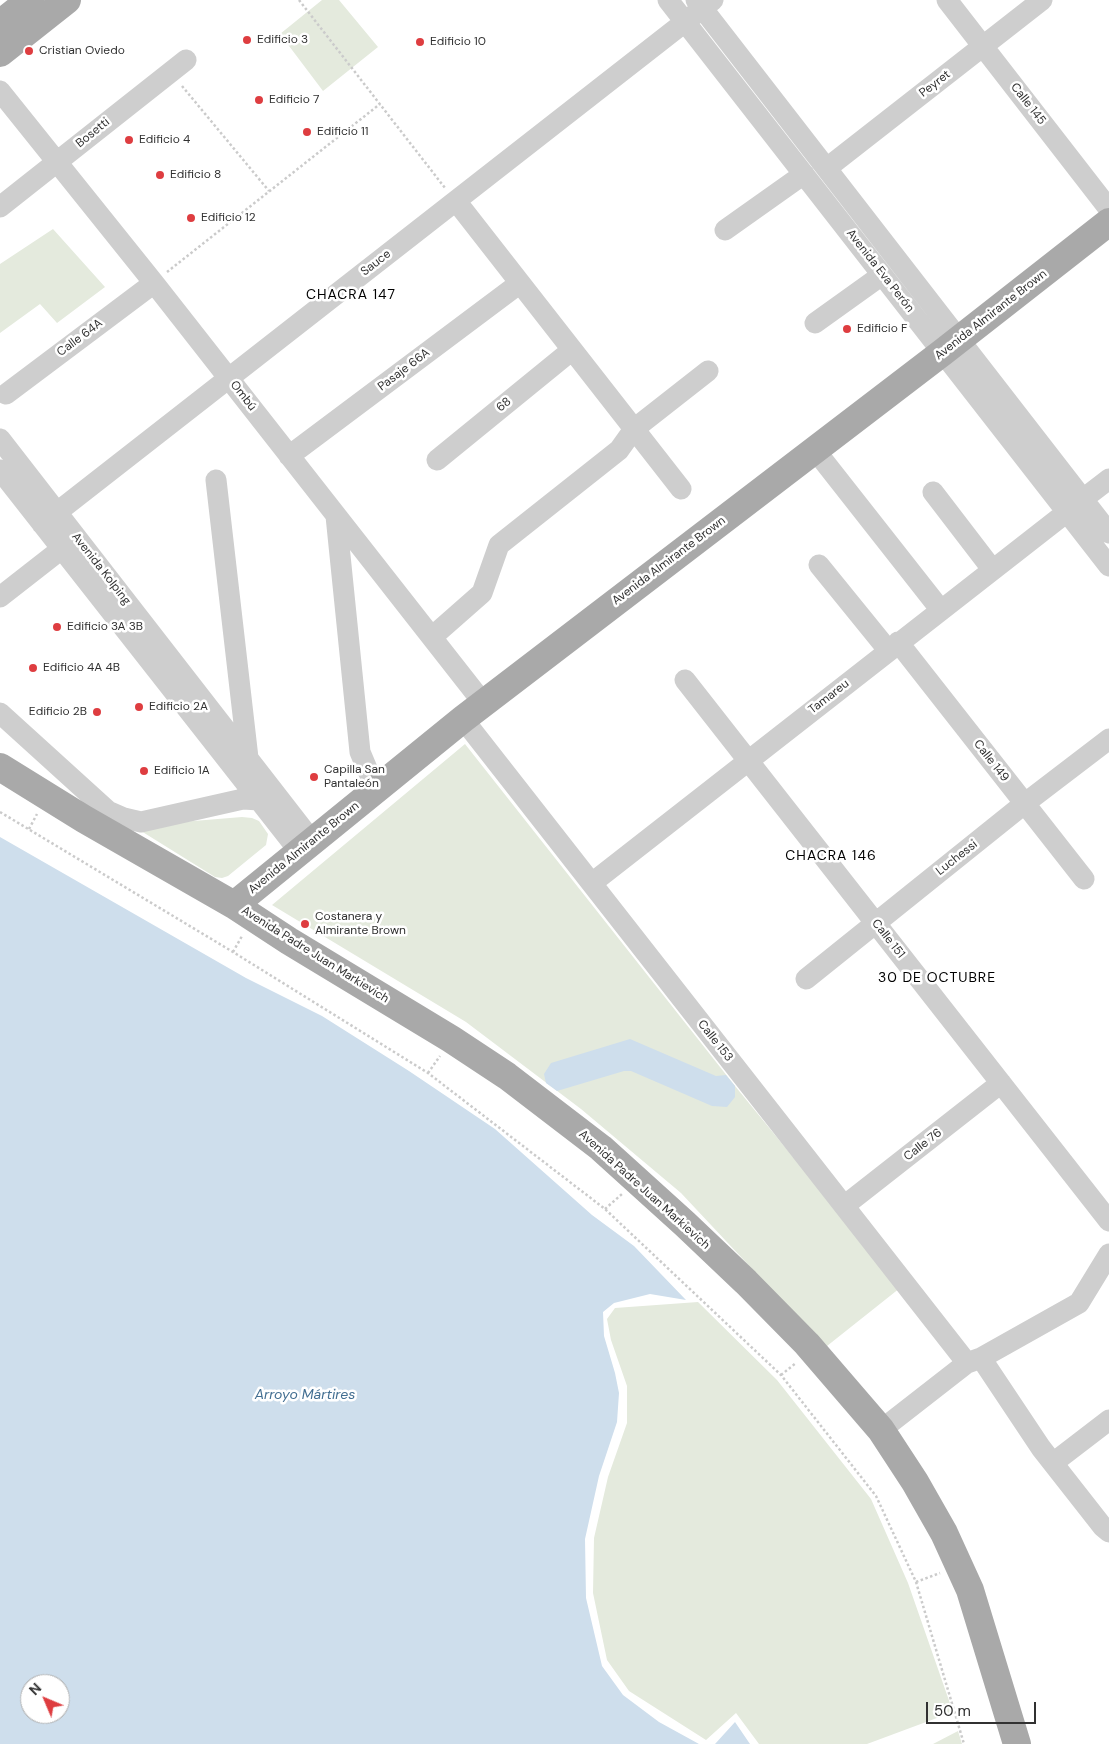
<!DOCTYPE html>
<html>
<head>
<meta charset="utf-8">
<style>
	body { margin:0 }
	#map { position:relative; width:1109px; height:1744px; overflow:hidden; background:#fff; font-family:"DM Sans",sans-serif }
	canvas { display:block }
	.north { position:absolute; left:20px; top:1674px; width:50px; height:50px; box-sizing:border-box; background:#fff; border:1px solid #adadad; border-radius:50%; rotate:315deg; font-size:14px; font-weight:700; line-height:20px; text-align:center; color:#313131 }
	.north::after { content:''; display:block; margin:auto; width:18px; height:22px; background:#de3d40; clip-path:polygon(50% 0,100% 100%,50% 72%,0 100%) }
	.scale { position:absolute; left:926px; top:1702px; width:110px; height:22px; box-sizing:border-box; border:2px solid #313131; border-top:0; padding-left:6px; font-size:15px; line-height:18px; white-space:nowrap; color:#313131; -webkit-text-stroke:4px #fff; paint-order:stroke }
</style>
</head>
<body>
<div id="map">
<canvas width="1109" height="1744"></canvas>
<div class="north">N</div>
<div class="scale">50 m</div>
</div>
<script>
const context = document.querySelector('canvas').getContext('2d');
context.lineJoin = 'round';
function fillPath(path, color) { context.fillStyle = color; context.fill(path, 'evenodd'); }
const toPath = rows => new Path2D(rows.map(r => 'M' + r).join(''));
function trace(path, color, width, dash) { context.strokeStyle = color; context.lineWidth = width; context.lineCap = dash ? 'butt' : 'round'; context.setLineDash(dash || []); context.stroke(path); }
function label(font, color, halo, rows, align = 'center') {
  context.font = font + ' "DM Sans",sans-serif'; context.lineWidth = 5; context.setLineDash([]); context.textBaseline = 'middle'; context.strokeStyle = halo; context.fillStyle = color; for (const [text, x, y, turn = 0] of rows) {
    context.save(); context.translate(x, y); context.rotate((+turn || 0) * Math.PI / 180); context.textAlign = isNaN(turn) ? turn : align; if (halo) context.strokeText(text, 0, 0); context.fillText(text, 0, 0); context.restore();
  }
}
fillPath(toPath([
	[322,0,339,0,378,47,323,91,280,34],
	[53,229,105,287,57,323,40,304,0,333,0,264],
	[465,744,735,1086,900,1288,827,1346,815,1336,681,1193,581,1109,466,1022,272,905],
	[242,817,252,818,259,821,268,834,266,845,228,876,222,878,215,877,133,826],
	[698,1302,777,1380,871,1499,908,1583,953,1712,867,1744,759,1744,736,1713,706,1740,629,1691,607,1660,593,1593,594,1538,608,1477,627,1423,627,1386,611,1340,607,1319,615,1308],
	[958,1731,962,1744,933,1744]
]), '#e4eadd');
fillPath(toPath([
	[0,837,246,978,322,1016,409,1071,495,1129,592,1215,634,1246,686,1300,650,1294,614,1303,603,1312,604,1336,615,1373,619,1393,617,1422,599,1476,585,1539,586,1598,602,1666,623,1695,659,1722,699,1744,0,1744],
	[30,1684,60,1684,60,1714,30,1714],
	[630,1039,716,1076,726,1075,735,1086,735,1097,727,1107,712,1106,631,1071,624,1071,557,1091,546,1083,544,1074,551,1063],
	[735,1722,750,1744,715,1744]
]), '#cedeec');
trace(toPath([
	[299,0,445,188],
	[182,86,269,191],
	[167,272,380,104],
	[0,812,233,952,428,1073,605,1209,781,1375,876,1496,916,1582,964,1744],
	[29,829,37,814],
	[233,952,242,936],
	[428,1073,440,1056],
	[605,1209,622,1194],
	[781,1375,796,1363],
	[916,1582,940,1573]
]), '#cbcbcb', 2.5, [2.5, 2.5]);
trace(toPath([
	[668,0,1109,566],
	[696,0,1109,533],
	[947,0,1109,209],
	[0,91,154,283,484,704],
	[827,168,1042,0],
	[456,201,681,489],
	[0,207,186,60],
	[725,230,804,174],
	[815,323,882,275],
	[6,394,154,283],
	[0,439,312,841],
	[815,450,940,609],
	[289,456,520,283],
	[437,460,572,350],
	[0,470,299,851],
	[216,480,248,758],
	[933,492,992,569],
	[1083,499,1109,479],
	[336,516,360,752,376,790],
	[42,524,713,0],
	[819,565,888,650],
	[0,597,73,540],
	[432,637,482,593,499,545,619,450,634,429,708,371],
	[898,642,1084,879],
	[685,680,1109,1221],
	[0,713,108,811,124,818,141,822,243,799,260,800],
	[463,719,967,1363],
	[592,883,1067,512],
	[806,979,1024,804,1109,739],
	[844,1206,1001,1083],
	[981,1358,1041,1448,1103,1527,1109,1532],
	[881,1430,967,1363,981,1358,1079,1303,1109,1254],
	[1053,1463,1109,1420]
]), '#cecece', 21);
trace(toPath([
	[0,24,30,0],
	[0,53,67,0],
	[0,767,84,819,234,905,289,941,451,1039,507,1076,601,1148,685,1224,746,1282,807,1344,881,1430,915,1482,944,1533,970,1590,1017,1744],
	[234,905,463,719,943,352,1109,222]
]), '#a9a9a9', 28);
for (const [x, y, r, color] of [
	[247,40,5,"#de3d40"],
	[420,42,5,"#de3d40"],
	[29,51,5,"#de3d40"],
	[259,100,5,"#de3d40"],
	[307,132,5,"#de3d40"],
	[129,140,5,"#de3d40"],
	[160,175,5,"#de3d40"],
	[191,218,5,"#de3d40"],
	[847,329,5,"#de3d40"],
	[57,627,5,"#de3d40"],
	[33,668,5,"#de3d40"],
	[139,707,5,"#de3d40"],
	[97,712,5,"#de3d40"],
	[144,771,5,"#de3d40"],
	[314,777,5,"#de3d40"],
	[305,924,5,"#de3d40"]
]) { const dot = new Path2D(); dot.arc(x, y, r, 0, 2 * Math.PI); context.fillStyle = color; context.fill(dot); trace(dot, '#fff', 2); }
label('12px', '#313131', '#fff', [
	["Edificio 3",257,40],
	["Edificio 10",430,42],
	["Cristian Oviedo",39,51],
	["Edificio 7",269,100],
	["Edificio 11",317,132],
	["Edificio 4",139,140],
	["Edificio 8",170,175],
	["Edificio 12",201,218],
	["Edificio F",857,329],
	["Edificio 3A 3B",67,627],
	["Edificio 4A 4B",43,668],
	["Edificio 2A",149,707],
	["Edificio 2B",87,712,"right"],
	["Capilla San",324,770],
	["Pantaleón",324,784],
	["Edificio 1A",154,771],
	["Costanera y",315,917],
	["Almirante Brown",315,931]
], 'left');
label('12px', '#313131', '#fff', [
	["Peyret",935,84,-38],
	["Calle 145",1028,104,52],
	["Bosetti",93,133,-39],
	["Sauce",376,263,-38],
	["Avenida Eva Perón",880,271,52],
	["Avenida Almirante Brown",991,315,-38],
	["Calle 64A",80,338,-37],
	["Pasaje 66A",404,370,-37],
	["Ombú",243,396,52],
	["68",504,405,-39],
	["Avenida Almirante Brown",669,561,-37],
	["Avenida Kolping",101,569,52],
	["Tamareu",829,697,-38],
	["Calle 149",991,761,52],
	["Avenida Almirante Brown",304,848,-39],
	["Luchessi",957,858,-38],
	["Calle 151",888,939,52],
	["Avenida Padre Juan Markievich",315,955,32],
	["Calle 153",715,1041,52],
	["Calle 76",923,1145,-38],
	["Avenida Padre Juan Markievich",644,1190,42]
]);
context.letterSpacing = '1px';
label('14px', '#000', '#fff', [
	["CHACRA 147",351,295],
	["CHACRA 146",831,856],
	["30 DE OCTUBRE",937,978]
]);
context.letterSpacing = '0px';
label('italic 14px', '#426e91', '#fff', [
	["Arroyo Mártires",305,1395]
]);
</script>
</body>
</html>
